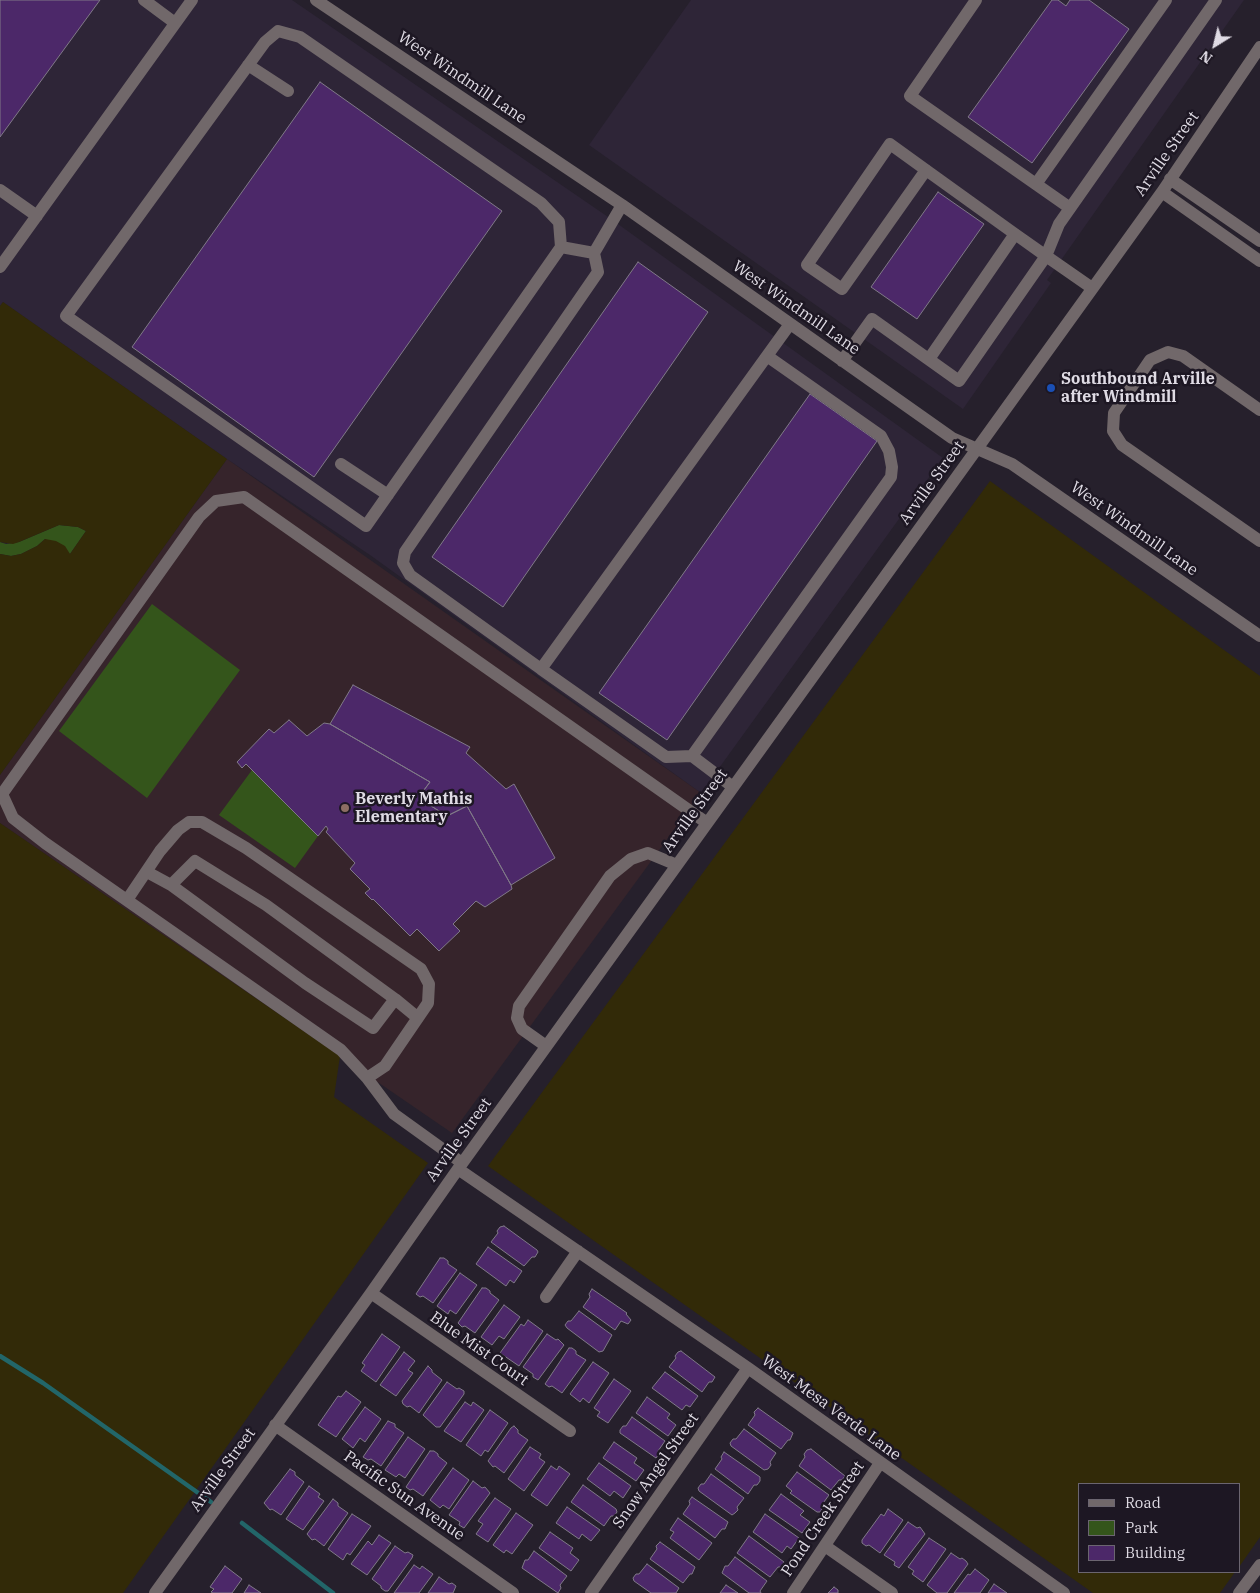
<!DOCTYPE html>
<html>
<head>
<meta charset="utf-8">
<style>
	body { margin:0 }
	#map { position:relative; width:1260px; height:1593px; overflow:hidden; background:#26202c; font-family:"IBM Plex Serif",serif }
	canvas { display:block }
	.legend { position:absolute; left:1078px; top:1483px; width:162px; height:90px; box-sizing:border-box; background:#1d1723; border:1px solid #6b6570; margin:0; padding:6px 9px; list-style:none; font-size:15px; color:#dfdbe4 }
	.legend li { display:flex; align-items:center; gap:10px; height:25px }
	.legend b { width:25px; border:1px solid #6b6570 }
	.north { position:absolute; left:1190px; top:20px; width:50px; height:50px; -webkit-text-stroke:4px #1d1723; paint-order:stroke; rotate:216deg; font-size:14px; font-weight:700; line-height:20px; text-align:center; color:#dfdbe4 }
	.north::after { content:''; display:block; margin:auto; width:18px; height:22px; background:#dfdbe4; clip-path:polygon(50% 0,100% 100%,50% 72%,0 100%) }
</style>
</head>
<body>
<div id="map">
<canvas width="1260" height="1593"></canvas>
<ul class="legend">
<li><b style="height:6px;background:#71686a"></b>Road</li>
<li><b style="height:14px;background:#34551b"></b>Park</li>
<li><b style="height:14px;background:#4c2869"></b>Building</li>
</ul>
<div class="north">N</div>
</div>
<script>
const context = document.querySelector('canvas').getContext('2d');
context.lineJoin = 'round';
function fillPath(path, color) { context.fillStyle = color; context.fill(path, 'evenodd'); }
const toPath = rows => new Path2D(rows.map(r => 'M' + r).join(''));
function trace(path, color, width, dash) { context.strokeStyle = color; context.lineWidth = width; context.lineCap = dash ? 'butt' : 'round'; context.setLineDash(dash || []); context.stroke(path); }
function label(font, color, halo, rows, align = 'center') {
  context.font = font + ' "IBM Plex Serif",serif'; context.lineWidth = 5; context.setLineDash([]); context.textBaseline = 'middle'; context.strokeStyle = halo; context.fillStyle = color; for (const [text, x, y, turn = 0] of rows) {
    context.save(); context.translate(x, y); context.rotate((+turn || 0) * Math.PI / 180); context.textAlign = isNaN(turn) ? turn : align; if (halo) context.strokeText(text, 0, 0); context.fillText(text, 0, 0); context.restore();
  }
}
fillPath(toPath([
	[0,0,292,0,611,219,943,458,701,793,370,555,227,459,3,302,0,306],
	[691,0,1244,0,1047,280,1051,283,963,409,589,145]
]), '#2e2537');
fillPath(toPath([
	[227,459,701,793,452,1133,0,823,0,775]
]), '#36242b');
fillPath(toPath([
	[59,525,78,527,86,531,70,554,45,539,37,546,21,554,11,556,0,554,0,542,6,544,19,542],
	[152,604,240,670,147,798,59,731],
	[252,770,318,836,295,868,219,815]
]), '#34551b');
fillPath(toPath([
	[3,302,227,459,0,775,0,554,11,556,21,554,37,546,45,539,56,541,65,546,70,554,86,531,78,527,59,525,19,542,13,544,0,542,0,306],
	[990,481,1260,676,1260,1537,1239,1567,1239,1484,1079,1484,1079,1572,1235,1572,1220,1593,1093,1593,488,1166],
	[0,823,340,1056,334,1097,428,1163,123,1593,0,1593]
]), '#322a08');
trace(toPath([
	[0,1356,43,1383,211,1502],
	[242,1523,333,1593]
]), '#226669', 4.5);
const building = toPath([
	[0,0,100,0,0,137,0,0],
	[1052,0,1058,0,1066,6,1070,0,1089,0,1129,29,1032,163,968,117,1052,0],
	[320,82,502,211,314,477,132,347,320,82],
	[938,192,984,224,917,319,871,287,938,192],
	[638,262,708,312,503,607,432,557,638,262],
	[810,394,877,441,667,740,599,693,810,394],
	[353,685,470,747,466,753,506,789,514,784,555,858,511,885,467,806,447,816,428,804,430,800,421,794,430,782,330,724,353,685],
	[289,720,307,736,324,723,330,724,430,782,421,794,430,800,428,804,447,816,467,806,511,885,512,889,485,907,476,901,453,924,460,931,439,951,417,929,410,936,373,899,372,900,365,893,370,889,350,869,355,863,326,832,328,829,326,826,318,836,246,764,242,768,237,762,269,729,274,733,289,720],
	[504,1226,537,1250,538,1252,535,1257,532,1257,524,1266,491,1242,498,1233,497,1231,500,1227,504,1226],
	[488,1247,522,1271,514,1283,510,1280,506,1286,476,1264,488,1247],
	[440,1258,444,1258,448,1261,448,1264,457,1270,433,1303,423,1296,420,1297,416,1294,440,1258],
	[460,1273,477,1285,456,1314,450,1310,448,1314,437,1306,460,1273],
	[482,1288,486,1288,490,1291,490,1293,499,1300,475,1333,465,1326,462,1327,458,1323,482,1288],
	[592,1289,627,1313,626,1314,631,1320,628,1324,621,1321,615,1330,583,1307,590,1297,589,1294,592,1289],
	[504,1305,520,1317,504,1339,499,1336,492,1345,481,1337,504,1305],
	[579,1311,612,1335,603,1351,599,1352,567,1328,565,1325,568,1321,571,1321,579,1311],
	[528,1320,543,1331,519,1366,500,1353,521,1324,524,1326,528,1320],
	[382,1334,400,1347,376,1382,361,1371,365,1365,362,1363,382,1334],
	[547,1334,556,1340,558,1339,564,1345,538,1380,533,1377,533,1374,523,1367,547,1334],
	[569,1348,572,1348,576,1351,576,1354,586,1360,562,1393,552,1386,549,1387,545,1384,569,1348],
	[681,1351,715,1377,712,1382,709,1382,702,1392,669,1367,676,1358,675,1356,678,1352,681,1351],
	[404,1352,415,1361,408,1370,413,1373,396,1396,380,1385,404,1352],
	[593,1362,609,1373,589,1403,583,1398,580,1402,570,1394,593,1362],
	[428,1366,432,1370,432,1372,442,1380,419,1413,410,1406,407,1407,403,1404,402,1401,428,1366],
	[665,1372,698,1396,690,1407,686,1405,682,1410,652,1388,665,1372],
	[614,1379,631,1391,608,1423,597,1416,600,1412,594,1408,614,1379],
	[447,1382,457,1389,459,1388,464,1391,464,1394,440,1427,436,1427,423,1415,447,1382],
	[346,1391,361,1402,336,1437,318,1425,338,1396,341,1397,346,1391],
	[647,1397,670,1414,667,1418,676,1425,668,1436,636,1413,647,1397],
	[465,1402,471,1406,473,1402,484,1410,461,1442,444,1431,465,1402],
	[365,1407,381,1419,365,1442,360,1438,353,1448,342,1439,365,1407],
	[758,1408,793,1433,790,1440,788,1440,781,1449,748,1425,755,1415,754,1412,758,1408],
	[490,1410,508,1423,488,1452,485,1450,481,1456,466,1445,490,1410],
	[632,1417,665,1441,658,1451,659,1454,656,1458,620,1433,620,1430,623,1426,626,1426,632,1417],
	[388,1421,395,1424,395,1427,404,1433,381,1466,371,1459,368,1460,363,1457,388,1421],
	[514,1426,518,1430,518,1433,528,1440,504,1473,495,1466,493,1467,488,1461,511,1428,514,1426],
	[744,1429,776,1453,770,1462,771,1465,768,1469,764,1470,731,1446,730,1443,733,1439,736,1439,744,1429],
	[408,1437,425,1449,405,1478,399,1474,396,1477,385,1470,408,1437],
	[614,1442,637,1458,634,1463,644,1470,636,1481,603,1458,614,1442],
	[530,1447,541,1454,539,1458,545,1462,524,1491,508,1479,530,1447],
	[811,1449,845,1476,842,1480,839,1480,831,1490,799,1466,805,1457,804,1454,807,1450,811,1449],
	[430,1451,434,1451,438,1454,438,1456,447,1463,423,1496,413,1489,410,1490,406,1487,430,1451],
	[724,1452,760,1477,760,1481,757,1485,754,1485,748,1494,715,1469,722,1459,721,1457,724,1452],
	[599,1463,631,1486,623,1498,614,1491,610,1496,587,1479,599,1463],
	[551,1466,557,1470,559,1466,570,1474,547,1506,531,1495,551,1466],
	[453,1468,469,1480,449,1509,443,1505,440,1508,430,1500,453,1468],
	[290,1469,295,1472,295,1475,304,1482,281,1515,272,1509,270,1510,264,1503,290,1469],
	[797,1472,829,1495,821,1506,822,1509,820,1512,817,1512,790,1493,792,1491,786,1486,797,1472],
	[711,1474,744,1498,737,1507,738,1510,735,1513,732,1515,699,1491,698,1488,701,1484,704,1484,711,1474],
	[473,1481,482,1488,485,1487,490,1493,464,1528,459,1525,460,1522,449,1515,473,1481],
	[583,1485,616,1509,617,1512,614,1516,611,1516,604,1526,571,1502,583,1485],
	[309,1486,320,1494,318,1497,324,1501,303,1530,286,1519,309,1486],
	[781,1494,804,1511,800,1515,810,1522,802,1533,769,1510,781,1494],
	[692,1497,728,1522,725,1529,722,1529,715,1538,683,1514,690,1504,689,1501,692,1497],
	[495,1498,511,1509,488,1542,476,1534,483,1524,478,1521,495,1498],
	[333,1499,338,1503,338,1506,348,1513,324,1546,315,1539,312,1540,307,1534,333,1499],
	[567,1507,600,1530,591,1541,582,1534,579,1539,556,1523,567,1507],
	[888,1509,903,1520,880,1553,869,1545,866,1546,862,1543,862,1540,881,1514,884,1516,888,1509],
	[516,1513,533,1525,512,1554,506,1550,504,1553,493,1545,516,1513],
	[352,1514,371,1526,350,1555,347,1553,343,1560,328,1549,352,1514],
	[765,1514,799,1538,791,1549,787,1546,782,1553,753,1532,765,1514],
	[678,1518,712,1543,699,1560,670,1538,674,1532,670,1530,678,1518],
	[908,1522,917,1528,920,1527,925,1534,899,1568,894,1565,895,1562,884,1555,908,1522],
	[550,1532,573,1548,570,1553,579,1560,571,1571,539,1548,550,1532],
	[379,1535,391,1543,367,1575,351,1564,368,1541,372,1545,379,1535],
	[749,1536,784,1562,781,1567,778,1567,770,1577,737,1553,749,1536],
	[929,1538,946,1549,923,1582,912,1574,914,1571,908,1567,929,1538],
	[660,1542,695,1567,692,1574,690,1574,683,1583,650,1559,657,1549,656,1546,660,1542],
	[395,1546,405,1553,408,1552,413,1555,412,1558,388,1591,385,1591,381,1588,381,1586,372,1579,395,1546],
	[534,1551,567,1576,560,1585,561,1588,558,1593,522,1568,525,1560,528,1560,534,1551],
	[951,1553,960,1559,962,1558,966,1561,968,1564,947,1593,937,1593,927,1585,951,1553],
	[735,1557,767,1581,760,1591,761,1593,749,1593,722,1573,725,1566,728,1566,735,1557],
	[647,1564,679,1588,676,1593,651,1593,634,1581,633,1578,636,1574,639,1574,647,1564],
	[414,1565,420,1569,422,1566,433,1574,419,1593,394,1593,414,1565],
	[225,1566,242,1579,232,1593,213,1593,211,1592,214,1589,210,1587,225,1566],
	[975,1569,989,1580,980,1593,954,1593,968,1574,970,1575,975,1569],
	[439,1577,449,1584,452,1583,456,1586,453,1593,428,1593,439,1577],
	[994,1584,1007,1593,988,1593,994,1584],
	[249,1585,261,1593,244,1593,249,1585],
	[726,1585,738,1593,720,1593,726,1585],
	[834,1587,838,1590,838,1593,828,1593,834,1587]
]);
fillPath(building, '#4c2869');
trace(building, '#807988', 1);
trace(toPath([
	[144,0,175,23],
	[316,0,622,205,952,438,1012,464,1260,636],
	[976,0,910,96,1070,208],
	[248,65,288,91],
	[926,170,842,289,807,265,890,144,926,170,1015,234,1046,256,1059,224,1216,0],
	[1170,179,1260,241],
	[1036,184,1166,0],
	[0,190,37,216],
	[1162,192,1260,261],
	[561,247,559,222,541,203,300,37,278,31,265,42,66,316,366,526,561,247,594,253],
	[0,267,192,0],
	[929,359,1015,234],
	[842,361,872,319,959,381,1046,256,1092,288],
	[1260,410,1183,356,1168,352,1150,360,1114,413,1113,431,1122,445,1260,541],
	[341,464,388,495],
	[541,669,410,575,403,563,405,552,598,272,594,253,622,205],
	[692,756,891,477,892,467,889,451,881,436,767,356],
	[733,787,692,756,666,757,541,669,790,324],
	[147,872,171,885,305,983,373,1028,395,999],
	[171,885,195,861,266,905,395,999,418,1018],
	[127,900,160,851,178,830,189,822,202,822,246,848,421,969,429,984,428,1003,385,1066,367,1078],
	[546,1046,522,1029,517,1018,519,1006,610,876,631,859,648,853,677,865],
	[462,1163,394,1114,367,1078,341,1050,45,843,13,818,2,794,199,517,216,501,244,497,707,823],
	[458,1169,748,1368,1064,1593],
	[371,1293,570,1431],
	[546,1297,578,1251],
	[275,1425,513,1593],
	[825,1546,892,1593],
	[155,1593,371,1293,458,1169,1162,192,1260,47],
	[591,1593,748,1368],
	[793,1593,880,1463],
	[1239,1593,1260,1565]
]), '#71686a', 12);
for (const [x, y, r, color] of [
	[1051,388,5,"#1a4fb4"],
	[345,808,5,"#8d6e63"]
]) { const dot = new Path2D(); dot.arc(x, y, r, 0, 2 * Math.PI); context.fillStyle = color; context.fill(dot); trace(dot, '#1d1723', 2); }
label('16px', '#dfdbe4', '#1d1723', [
	["West Windmill Lane",462,78,34],
	["Arville Street",1167,154,-55],
	["West Windmill Lane",796,308,35],
	["Arville Street",932,483,-54],
	["West Windmill Lane",1134,529,35],
	["Arville Street",695,811,-54],
	["Arville Street",459,1140,-54],
	["Blue Mist Court",479,1349,35],
	["West Mesa Verde Lane",831,1408,36],
	["Arville Street",223,1470,-54],
	["Snow Angel Street",656,1471,-55],
	["Pacific Sun Avenue",404,1496,35],
	["Pond Creek Street",823,1519,-56]
]);
label('bold 16px', '#dfdbe4', '#1d1723', [
	["Southbound Arville",1061,379],
	["after Windmill",1061,397],
	["Beverly Mathis",355,799],
	["Elementary",355,817]
], 'left');
</script>
</body>
</html>
